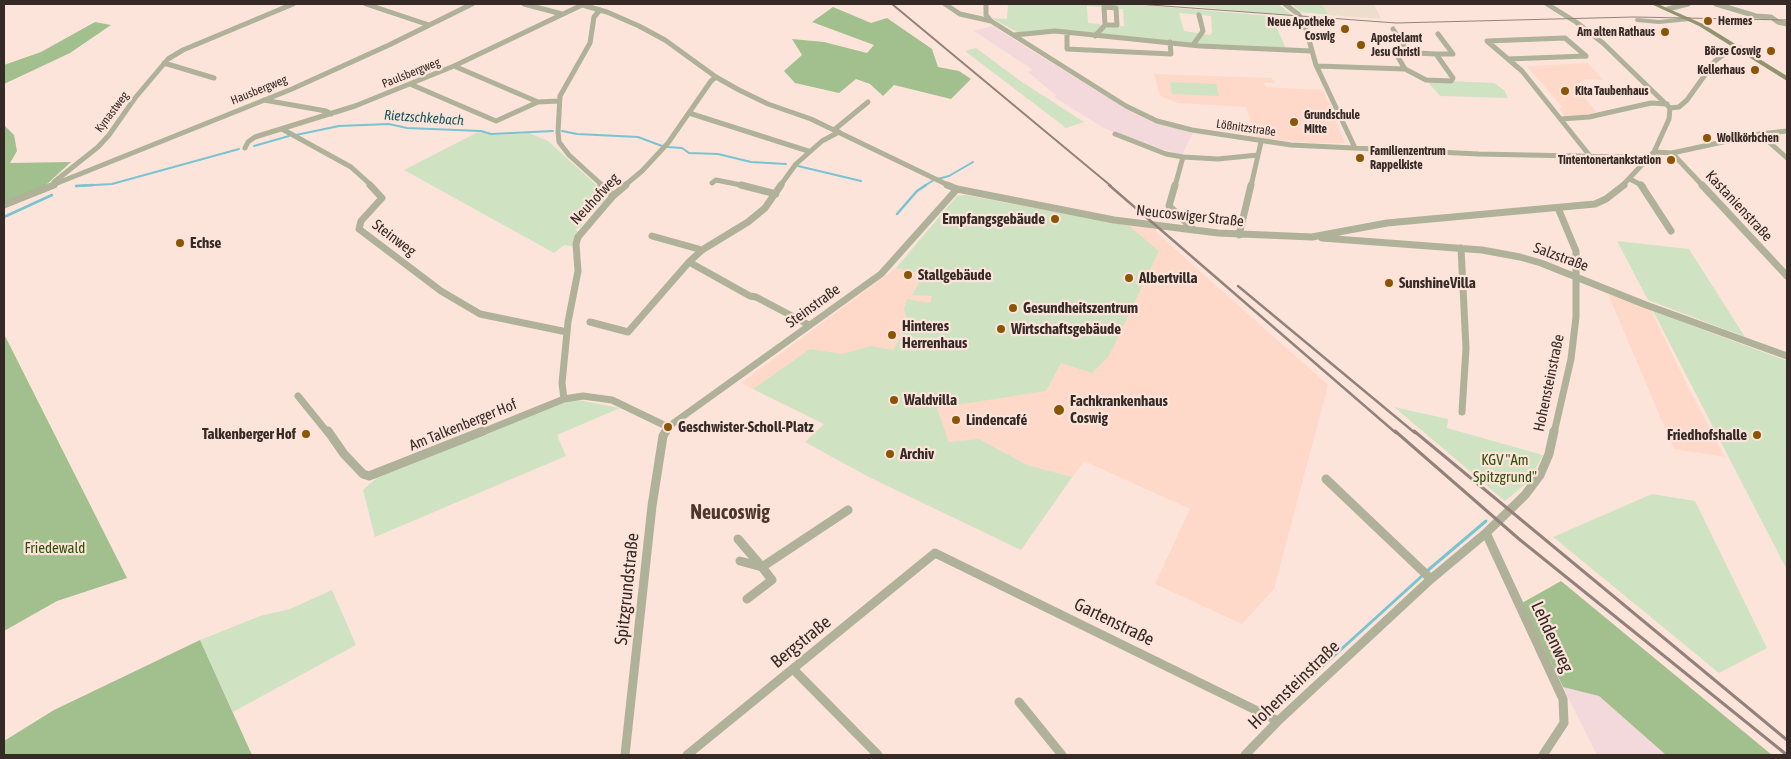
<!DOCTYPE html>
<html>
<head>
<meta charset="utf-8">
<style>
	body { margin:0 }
	#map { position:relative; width:1791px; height:759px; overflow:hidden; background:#fce4da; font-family:"Asap Condensed",sans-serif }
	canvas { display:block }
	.frame { position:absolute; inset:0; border:5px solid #362a26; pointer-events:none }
</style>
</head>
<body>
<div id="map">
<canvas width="1791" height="759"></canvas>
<div class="frame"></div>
</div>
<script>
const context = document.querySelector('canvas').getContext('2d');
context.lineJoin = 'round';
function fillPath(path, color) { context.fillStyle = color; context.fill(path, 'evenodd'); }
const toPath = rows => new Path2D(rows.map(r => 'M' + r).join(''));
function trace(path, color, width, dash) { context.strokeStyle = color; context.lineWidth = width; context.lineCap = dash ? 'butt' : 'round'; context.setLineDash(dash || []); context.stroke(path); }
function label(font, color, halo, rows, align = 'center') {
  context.font = font + ' "Asap Condensed",sans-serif'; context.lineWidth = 4.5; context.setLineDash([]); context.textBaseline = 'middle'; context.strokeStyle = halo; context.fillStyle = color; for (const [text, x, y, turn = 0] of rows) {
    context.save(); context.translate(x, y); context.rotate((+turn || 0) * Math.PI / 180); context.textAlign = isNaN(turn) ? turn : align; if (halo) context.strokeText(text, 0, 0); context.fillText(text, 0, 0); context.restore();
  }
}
fillPath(toPath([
	[1317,4,1374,4,1381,19,1329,15,1322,4]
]), '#edddcb');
fillPath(toPath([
	[992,26,1131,112,1160,124,1193,133,1182,155,1132,140,1102,127,1054,97,1056,95,1028,72,1033,70,974,31],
	[1563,687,1599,696,1666,755,1597,755]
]), '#f3d8dc');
fillPath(toPath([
	[1588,63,1603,80,1586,79,1576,85,1596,112,1582,117,1565,117,1559,108,1562,107,1527,66],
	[1154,74,1272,78,1275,83,1264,83,1266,87,1323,90,1345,143,1313,143,1256,138,1246,107,1178,103,1160,96],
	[965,195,1082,217,1155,228,1158,234,1328,385,1274,589,1242,624,1155,584,1190,509,1084,461,1021,550,869,477,805,442,824,424,741,383,896,268,957,196],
	[1608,294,1650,308,1688,387,1725,457,1674,449]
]), '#fed9c9');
fillPath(toPath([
	[1008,4,1130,4,1294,18,1297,20,1286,19,1287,23,1275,23,1286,49,1193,44,1055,31,1021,34,991,18,1007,19],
	[1087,6,1123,9,1124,26,1101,28,1100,24,1088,23],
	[1179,13,1211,16,1212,32,1210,35,1184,31],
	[1167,4,1278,4,1293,16,1219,9],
	[1291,4,1322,4,1329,15,1301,12],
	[976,48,1022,82,1084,122,1066,128,965,51],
	[1426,80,1494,83,1504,90,1508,98,1440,96],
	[1170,82,1216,84,1219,96,1172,94],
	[478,132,495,135,529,133,548,141,604,192,604,201,578,222,583,225,575,230,579,232,572,246,564,245,554,253,404,170],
	[965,195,1129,226,1159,251,1109,356,1092,373,1061,363,1046,391,937,408,949,442,979,439,1027,465,1072,477,1021,550,869,477,805,442,824,424,753,389,810,349,842,354,871,346,893,350,909,324,904,309,907,299,930,303,932,296,912,295,924,274,896,268,957,196],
	[1617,241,1689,249,1745,337,1648,300],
	[1653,311,1787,361,1787,570],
	[573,399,620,408,557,435,566,456,375,537,363,490,378,477],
	[1394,407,1448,419,1447,428,1543,455,1528,482,1505,501],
	[1652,494,1695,501,1767,648,1719,673,1553,537],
	[332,590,356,645,233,712,200,640,260,616,290,609]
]), '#cfe3c3');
fillPath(toPath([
	[833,7,871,23,887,18,932,49,938,67,959,71,971,79,951,99,894,85,883,96,870,84,856,79,839,93,795,83,784,71,802,55,792,39,824,42,867,53,874,45,812,22],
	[95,22,111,25,70,53,4,84,4,65,41,52],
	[4,125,14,135,17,151,10,163,71,162,46,185,4,203],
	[4,334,127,578,57,601,4,631],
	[1561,581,1772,755,1666,755,1599,696,1563,687,1522,603],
	[200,640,252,755,4,755,4,741,54,710]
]), '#a1c08e');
trace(toPath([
	[562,131,577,134,638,137,662,146],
	[296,135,339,126,389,124,407,128,481,131,491,134,553,131],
	[254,146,289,136],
	[667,147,682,148,689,153,718,154,751,162,786,164],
	[798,166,861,181],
	[76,186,112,184,239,149],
	[924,186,934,180,949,176,973,162]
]), '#79c4d0', 2);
trace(toPath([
	[76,186,93,185],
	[897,214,917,191,926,185],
	[4,217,52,195]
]), '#79c4d0', 2.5);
trace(toPath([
	[1427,571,1486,521],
	[1282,703,1423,575]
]), '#79c4d0', 3);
trace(toPath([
	[1637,20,1659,22,1689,19]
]), '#afb198', 4);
trace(toPath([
	[366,4,429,25],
	[524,4,562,14],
	[579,4,607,12,639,26,665,40,716,77,739,90,768,104,811,119,950,186],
	[945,4,960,14,991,21],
	[986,4,986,15,991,21,1126,106,1157,121,1192,130,1291,145,1479,154,1625,157,1646,160],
	[1285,4,1298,14,1304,22,1316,65,1355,148],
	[1547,4,1576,22,1603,43,1670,108],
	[1716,4,1756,16,1771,17,1778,22,1787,24],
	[1104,7,1116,8,1117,25,1105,25,1104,7],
	[1668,9,1688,4],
	[600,10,594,17,590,43,560,96,558,132,559,142,569,155,603,186],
	[1393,29,1408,52],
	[1067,32,1067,49,1171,54,1170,42],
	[1014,35,1055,31,1200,46,1311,51],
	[1095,36,1105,25],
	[1193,45,1203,31,1199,15],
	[1395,52,1436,54,1453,78,1451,81,1426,80,1405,69,1395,52],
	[1436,54,1453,54,1438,34],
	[1586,56,1565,38,1487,41,1522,71,1590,156],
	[1508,59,1586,56],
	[164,63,214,78],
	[454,66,538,102,558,101],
	[1317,66,1405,69],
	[410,84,496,121,538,102],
	[264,100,326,111,331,114],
	[1670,108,1679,107,1687,100,1715,61,1723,55,1740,48],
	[689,113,808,151],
	[1561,119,1589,117,1651,103,1667,104],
	[282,129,351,167,372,186],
	[834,130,868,102],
	[1115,134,1166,154,1183,157,1218,159,1258,155],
	[1760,134,1787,158],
	[245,148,248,142,255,137,355,106,454,66,582,5],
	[1654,152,1672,153,1760,134,1787,131],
	[1672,153,1703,186],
	[1630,179,1643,186],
	[54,182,98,147,109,135,135,98,168,59,183,50,293,4],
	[712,183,716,180,746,186],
	[50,186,292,89,389,45,472,4],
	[624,186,642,171,668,143,711,81,716,77],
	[780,186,796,164,822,141,839,132],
	[1175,186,1183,157],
	[1251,186,1261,142],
	[1622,186,1654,152,1669,119,1670,108]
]), '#afb198', 5);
trace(toPath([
	[370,185,382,198,361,221,359,229,441,291,480,314,567,332],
	[601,185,613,196],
	[741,185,776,194],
	[947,185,957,189,1114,220,1218,233,1312,237,1387,223,1595,204,1606,199,1624,185],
	[1175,185,1169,206,1194,230],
	[1641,185,1671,231],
	[1702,185,1787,276],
	[4,205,54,185],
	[1239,235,1251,185],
	[652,236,702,250],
	[1322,238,1482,250,1520,257,1541,263,1646,305,1787,356],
	[1461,248,1466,348,1462,412],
	[689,262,750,296,756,297,809,325],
	[590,322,628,332,689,262,702,250,748,222,765,208,781,185],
	[298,396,328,433],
	[564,399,562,383,568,322,578,271,576,244,578,237,613,196,626,185],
	[480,433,564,399,583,396,612,400,668,427],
	[665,433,668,427,881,274,957,189],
	[1554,433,1571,359,1576,317,1576,251,1558,208]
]), '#afb198', 7);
trace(toPath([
	[328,431,344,454,363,474,369,476,483,431],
	[1326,479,1431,579],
	[1486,533,1563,699,1564,723,1543,755],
	[738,539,762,567,740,561],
	[747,599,772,580,762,567,848,510],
	[793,669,878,755],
	[1019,702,1062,755],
	[625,755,652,506,663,436,666,431],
	[687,755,935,553,1278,721],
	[1245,755,1278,721,1431,579,1486,533,1525,495,1540,475,1549,454,1554,431]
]), '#afb198', 9);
fillPath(toPath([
	[1651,4,1658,4,1703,24,1787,76,1787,81,1699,26,1651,4]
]), '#929470');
trace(toPath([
	[1137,4,1396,23,1634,17,1787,20]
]), '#93827b', 1);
trace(toPath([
	[892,4,1111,186]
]), '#93827b', 2);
trace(toPath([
	[1109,185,1396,433],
	[1238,286,1415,433]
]), '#93827b', 2.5);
trace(toPath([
	[1395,431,1519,539,1787,755],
	[1414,431,1787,740]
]), '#93827b', 3);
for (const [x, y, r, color] of [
	[1708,21,5,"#8b5506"],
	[1345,29,5,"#8b5506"],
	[1665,32,5,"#8b5506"],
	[1361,45,5,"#8b5506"],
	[1771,51,5,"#8b5506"],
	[1755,70,5,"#8b5506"],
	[1565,91,5,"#8b5506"],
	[1294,122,5,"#8b5506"],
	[1707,138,5,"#8b5506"],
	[1360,158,5,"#8b5506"],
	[1671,160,5,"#8b5506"],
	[1055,219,5,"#8b5506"],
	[180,243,5,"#8b5506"],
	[908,275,5,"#8b5506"],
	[1129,278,5,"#8b5506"],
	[1389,283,5,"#8b5506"],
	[1013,308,5,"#8b5506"],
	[1001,329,5,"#8b5506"],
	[892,335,5,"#8b5506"],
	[894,400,5,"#8b5506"],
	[1059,410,6,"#8b5506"],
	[956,420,5,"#8b5506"],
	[668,427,5,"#8b5506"],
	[306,434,5,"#8b5506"],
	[1757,435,5,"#8b5506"],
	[890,454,5,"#8b5506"]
]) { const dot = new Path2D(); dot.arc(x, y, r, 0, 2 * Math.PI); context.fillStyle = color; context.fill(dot); trace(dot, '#fce4da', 2); }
label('bold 12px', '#362a26', '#fce4da', [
	["Hermes",1718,21],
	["Neue Apotheke",1335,22,"right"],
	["Coswig",1335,36,"right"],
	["Am alten Rathaus",1655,32,"right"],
	["Apostelamt",1371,38],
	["Jesu Christi",1371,52],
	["Börse Coswig",1761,51,"right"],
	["Kellerhaus",1745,70,"right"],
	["Kita Taubenhaus",1575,91],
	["Grundschule",1304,115],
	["Mitte",1304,129],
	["Wollkörbchen",1717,138],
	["Familienzentrum",1370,151],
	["Rappelkiste",1370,165],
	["Tintentonertankstation",1661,160,"right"]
], 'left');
label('12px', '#362a26', '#fce4da', [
	["Paulsbergweg",411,73,-22],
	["Hausbergweg",259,90,-22],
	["Kynastweg",112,112,-53],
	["Lößnitzstraße",1246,128,8]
]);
label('italic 14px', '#14555e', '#fce4da', [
	["Rietzschkebach",424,118,4]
]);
label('15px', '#362a26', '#fce4da', [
	["Neuhofweg",595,199,-47],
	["Kastanienstraße",1739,206,47],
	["Neucoswiger Straße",1190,216,6],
	["Steinweg",394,238,37],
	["Salzstraße",1561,257,20],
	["Steinstraße",813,306,-36],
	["Hohensteinstraße",1549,383,-78],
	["Am Talkenberger Hof",463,425,-22]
]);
label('bold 15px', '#362a26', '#fce4da', [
	["Empfangsgebäude",1045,219,"right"],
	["Echse",190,243],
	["Stallgebäude",918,275],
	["Albertvilla",1139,278],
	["SunshineVilla",1399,283],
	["Gesundheitszentrum",1023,308],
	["Hinteres",902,326],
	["Herrenhaus",902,343],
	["Wirtschaftsgebäude",1011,329],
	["Waldvilla",904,400],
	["Fachkrankenhaus",1070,401],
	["Coswig",1070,418],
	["Lindencafé",966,420],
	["Geschwister-Scholl-Platz",678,427],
	["Talkenberger Hof",296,434,"right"],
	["Friedhofshalle",1747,435,"right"],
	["Archiv",900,454]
], 'left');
label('15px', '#2d5209', '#fce4da', [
	["KGV \"Am",1505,460],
	["Spitzgrund\"",1505,477],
	["Friedewald",55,548]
]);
label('18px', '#362a26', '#fce4da', [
	["Spitzgrundstraße",627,589,-84],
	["Gartenstraße",1114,622,26],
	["Lehdenweg",1552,637,65],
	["Bergstraße",801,642,-39],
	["Hohensteinstraße",1294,685,-44]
]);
label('bold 20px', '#4e372d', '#fce4da', [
	["Neucoswig",730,513]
]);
</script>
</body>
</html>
